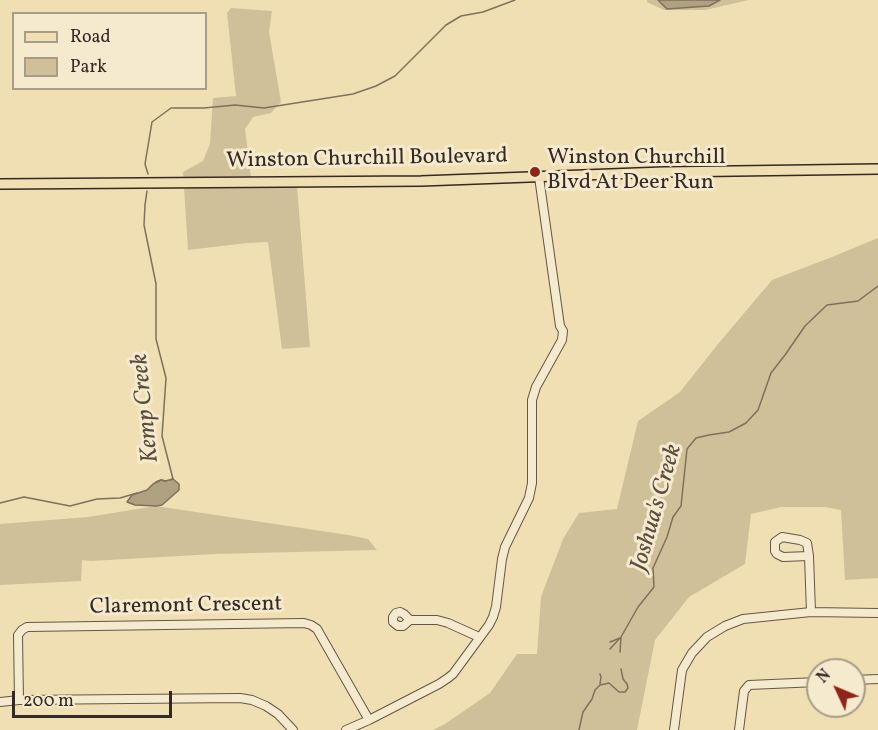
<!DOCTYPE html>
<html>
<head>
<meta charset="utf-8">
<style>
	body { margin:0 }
	#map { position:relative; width:878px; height:730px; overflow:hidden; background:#f0dfb2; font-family:Vollkorn,serif }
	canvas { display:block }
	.legend { position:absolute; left:12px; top:12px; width:195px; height:78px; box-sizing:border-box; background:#f5eacd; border:2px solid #a89d89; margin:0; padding:8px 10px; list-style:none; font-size:18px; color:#352923 }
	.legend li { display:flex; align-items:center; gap:12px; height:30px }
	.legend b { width:30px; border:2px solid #a89d89 }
	.north { position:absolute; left:806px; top:658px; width:60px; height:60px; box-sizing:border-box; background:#f5eacd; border:2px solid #a89d89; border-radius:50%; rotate:314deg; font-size:16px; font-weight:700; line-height:24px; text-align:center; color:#352923 }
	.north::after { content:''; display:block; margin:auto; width:21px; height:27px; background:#8f2418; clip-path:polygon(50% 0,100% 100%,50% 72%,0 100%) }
	.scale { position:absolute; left:12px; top:691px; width:160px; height:27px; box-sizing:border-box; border:3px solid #352923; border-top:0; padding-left:8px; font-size:18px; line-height:21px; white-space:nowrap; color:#352923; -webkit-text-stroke:4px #f5eacd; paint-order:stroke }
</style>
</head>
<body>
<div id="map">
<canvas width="878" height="730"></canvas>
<ul class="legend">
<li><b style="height:8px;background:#f0dfb2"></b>Road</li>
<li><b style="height:16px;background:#d0c09a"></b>Park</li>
</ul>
<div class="north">N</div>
<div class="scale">200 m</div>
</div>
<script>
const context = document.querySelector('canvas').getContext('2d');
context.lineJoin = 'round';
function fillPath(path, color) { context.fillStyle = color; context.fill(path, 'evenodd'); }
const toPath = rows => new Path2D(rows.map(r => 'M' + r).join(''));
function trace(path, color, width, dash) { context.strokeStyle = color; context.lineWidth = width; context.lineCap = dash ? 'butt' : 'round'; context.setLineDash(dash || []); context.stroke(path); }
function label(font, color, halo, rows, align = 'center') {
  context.font = font + ' Vollkorn,serif'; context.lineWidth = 6; context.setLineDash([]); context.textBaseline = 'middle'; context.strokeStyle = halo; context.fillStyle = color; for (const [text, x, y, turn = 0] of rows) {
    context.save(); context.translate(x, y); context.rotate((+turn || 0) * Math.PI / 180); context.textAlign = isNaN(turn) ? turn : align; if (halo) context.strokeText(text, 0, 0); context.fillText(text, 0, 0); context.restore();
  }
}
fillPath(toPath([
	[647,0,749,0,705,10,664,10,647,2],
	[231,8,272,11,269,32,281,102,271,113,253,117,245,129,252,186,297,186,310,347,282,349,268,242,247,243,188,250,183,172,203,161,210,144,213,98,236,96,227,13],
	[878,238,878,578,845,580,841,510,824,507,781,507,751,514,745,564,689,597,655,640,637,730,433,730,445,724,490,693,517,654,537,654,541,597,563,539,579,513,617,509,638,421,680,392,718,344,772,280,832,257],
	[156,506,348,535,368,539,377,550,215,554,91,561,82,560,81,581,0,585,0,524,88,517]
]), '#d0c09a');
const water = toPath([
	[658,0,720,0,709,6,667,9,658,0],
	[173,479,179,484,179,490,162,505,156,506,135,505,127,502,132,495,147,490,153,484,161,480,165,481,173,479]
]);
fillPath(water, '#b0a181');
trace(water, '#7f715b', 1.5);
trace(toPath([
	[148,174,145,164,152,122,171,108,204,108,235,105,264,108,353,94,376,86,395,76,446,25,461,16,483,12,515,0],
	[147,191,145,205,144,225,156,284,156,339,166,378,162,436,173,479,170,480],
	[156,482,161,480,166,481],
	[0,503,24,497,70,506,97,499,120,498,137,493],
	[610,642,620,638],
	[610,649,620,638],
	[620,652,621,637,638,607,654,587,653,568,667,537,673,517,681,506,687,449,696,438,709,435,729,432,746,423,758,410,771,373,785,355,805,326,827,305,858,301,878,286],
	[600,674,601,677,600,684],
	[579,730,583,712,592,699,595,690,600,685,609,683,619,692,625,692,628,688,627,684,623,679,621,669]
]), '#7f715b', 1.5);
const minor = toPath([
	[809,556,783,557,777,554,775,551,775,542,782,537,800,540,807,543,809,556,811,612],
	[400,612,404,614,410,620,403,626,398,626,393,622,393,617,396,613,400,612],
	[410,620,437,620,448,623,479,637],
	[854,680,878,679],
	[19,700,18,635,22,630,27,627,304,623,311,625,317,629,369,720],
	[0,702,19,700,240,698,252,700,266,706,278,714,293,730],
	[346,730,369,720,439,684,448,678,453,674,489,625,493,617,496,607,502,559,505,547,529,498,532,483,532,400,536,387,562,340,563,331,560,326,539,177],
	[674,730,682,670,692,653,707,637,725,626,743,619,811,612,878,613],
	[739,730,744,691,749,685,818,682]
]);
const major = toPath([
	[0,184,421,181,664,172,878,169]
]);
trace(minor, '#645647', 10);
trace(major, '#352923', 12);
trace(minor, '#f5eacd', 8);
trace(major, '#f0dfb2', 9);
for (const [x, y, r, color] of [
	[535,172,6,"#8f2418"]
]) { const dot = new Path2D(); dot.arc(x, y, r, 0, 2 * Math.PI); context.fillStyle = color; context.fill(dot); trace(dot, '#f5eacd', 2); }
label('22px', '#352923', '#f5eacd', [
	["Winston Churchill",547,159],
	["Blvd At Deer Run",547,184]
], 'left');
label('22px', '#352923', '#f5eacd', [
	["Winston Churchill Boulevard",367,160,-1],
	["Claremont Crescent",186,607,-1]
]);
label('italic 24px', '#5a4d3f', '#f5eacd', [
	["Kemp Creek",147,408,-96],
	["Joshua's Creek",658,508,-74]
]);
</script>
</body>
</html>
